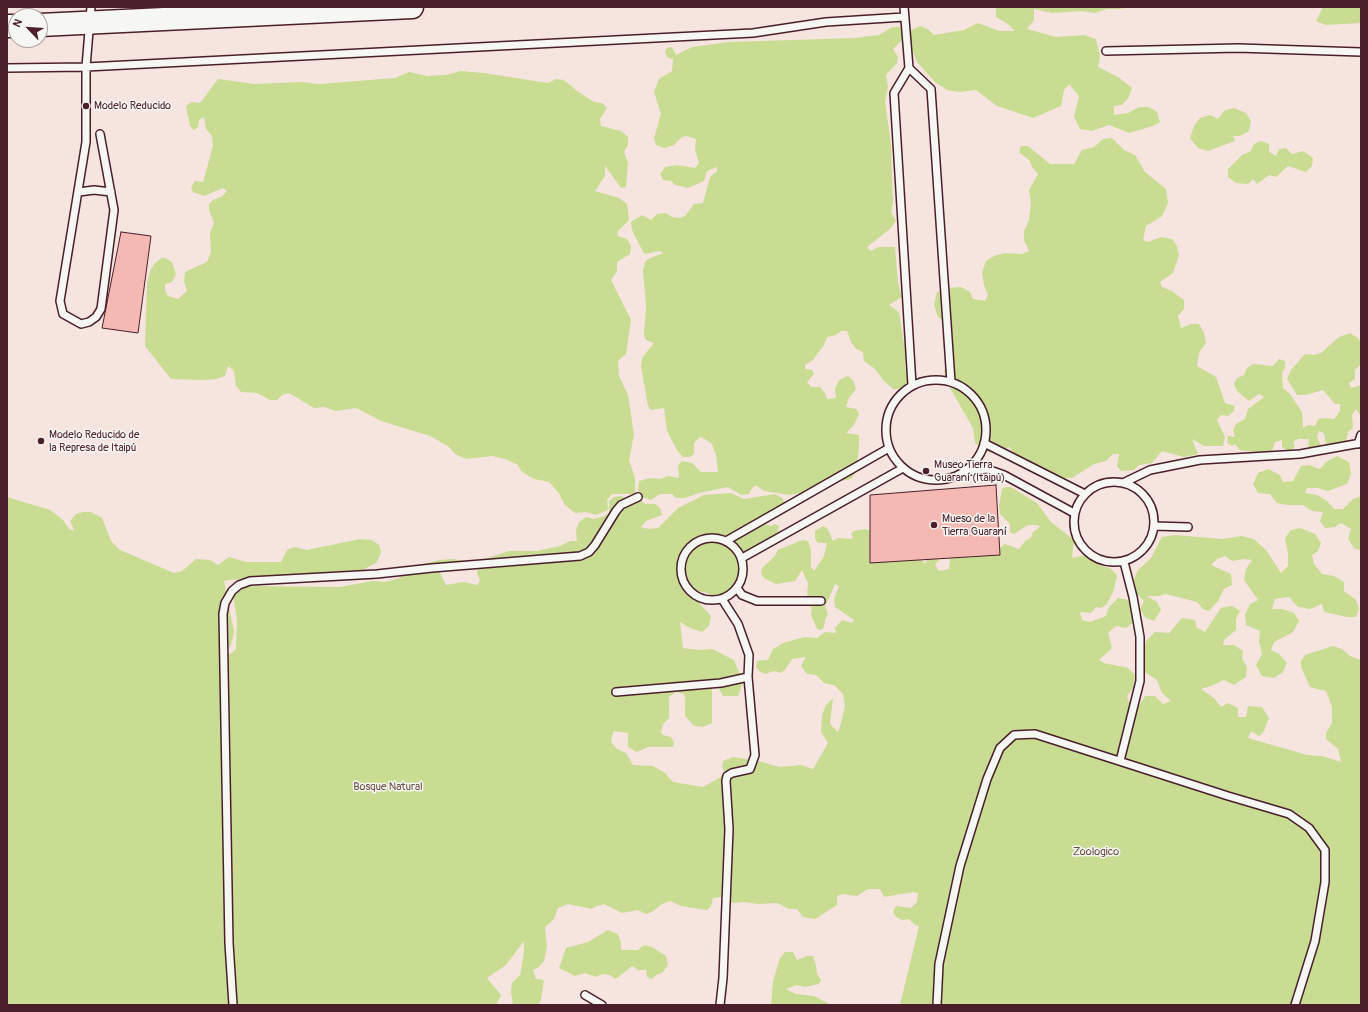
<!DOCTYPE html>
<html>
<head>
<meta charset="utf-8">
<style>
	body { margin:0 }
	#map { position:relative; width:1368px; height:1012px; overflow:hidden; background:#f6e4df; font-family:Pangolin,sans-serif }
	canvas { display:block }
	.frame { position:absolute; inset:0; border:8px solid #4a1f2b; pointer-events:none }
	.north { position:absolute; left:8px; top:8px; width:40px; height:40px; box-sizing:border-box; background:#f6f6f2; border:1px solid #b1a0a2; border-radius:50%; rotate:295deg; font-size:11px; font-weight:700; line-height:16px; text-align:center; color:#4a1f2b }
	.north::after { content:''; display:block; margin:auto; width:14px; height:18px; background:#4a1f2b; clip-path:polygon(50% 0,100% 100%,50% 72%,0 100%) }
</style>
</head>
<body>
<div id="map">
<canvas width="1368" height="1012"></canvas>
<div class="frame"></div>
<div class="north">N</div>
</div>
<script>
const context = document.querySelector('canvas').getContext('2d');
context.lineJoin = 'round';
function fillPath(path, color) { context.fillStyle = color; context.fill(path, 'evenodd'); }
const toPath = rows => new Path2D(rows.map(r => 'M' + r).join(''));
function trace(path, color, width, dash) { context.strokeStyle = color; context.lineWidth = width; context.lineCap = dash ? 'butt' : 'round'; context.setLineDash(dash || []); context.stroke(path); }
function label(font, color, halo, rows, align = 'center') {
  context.font = font + ' Pangolin,sans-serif'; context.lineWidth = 3; context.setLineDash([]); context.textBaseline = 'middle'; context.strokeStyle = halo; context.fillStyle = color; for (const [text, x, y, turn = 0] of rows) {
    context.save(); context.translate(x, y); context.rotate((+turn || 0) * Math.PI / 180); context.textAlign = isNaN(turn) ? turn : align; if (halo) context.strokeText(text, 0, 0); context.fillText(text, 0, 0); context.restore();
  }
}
fillPath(toPath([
	[996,7,1132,7,1119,9,1107,9,1095,13,1082,11,1052,13,1034,9,1034,20,1027,29,1056,37,1084,35,1096,39,1100,57,1098,67,1118,77,1132,88,1129,97,1122,105,1114,106,1114,115,1128,113,1139,107,1149,107,1157,112,1160,122,1153,126,1129,133,1109,125,1092,131,1080,129,1074,117,1079,96,1069,84,1064,90,1061,106,1033,118,997,106,976,90,960,92,947,90,935,82,917,62,913,52,905,41,909,31,920,26,928,29,934,35,964,30,978,23,999,31,1015,31,1008,24,996,17],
	[1323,7,1361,7,1361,23,1326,25,1316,21],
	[892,27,900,27,904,32,903,39,893,49,898,57,897,63,886,75,888,87,885,102,891,144,893,204,891,212,896,221,890,229,867,247,871,251,879,247,895,247,898,283,902,297,889,305,899,312,906,356,905,367,908,379,905,385,899,389,893,389,883,380,875,369,864,361,863,352,856,349,851,342,847,331,841,331,836,335,827,337,824,345,813,360,805,365,805,369,812,370,814,374,807,382,811,387,820,387,825,393,827,399,836,398,835,388,839,380,848,376,853,380,856,389,849,398,846,407,856,409,859,414,854,425,846,433,859,435,859,447,856,472,851,479,820,485,806,492,790,495,764,491,756,485,752,488,749,494,741,495,728,487,699,493,685,498,676,498,672,494,660,494,651,500,642,497,638,490,639,481,650,478,660,479,669,476,679,478,678,466,682,461,692,463,701,472,718,472,716,455,712,444,705,439,700,437,694,443,694,454,690,457,683,457,677,450,667,431,664,408,651,410,648,406,641,366,642,358,654,343,646,340,644,335,646,306,643,270,645,262,648,259,663,253,660,251,645,254,643,252,632,230,631,222,642,215,651,220,657,214,666,213,672,217,680,218,685,216,694,204,703,203,710,177,717,171,717,167,707,171,704,181,688,188,675,185,671,181,663,180,660,174,665,167,677,165,695,168,699,163,695,150,696,139,687,136,682,137,674,145,664,148,656,145,654,138,661,114,654,92,659,79,672,71,673,59,667,57,665,52,667,48,672,47,676,55,692,47,729,42,854,38,879,35],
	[461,71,484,73,548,83,556,79,564,80,577,91,594,102,602,103,607,108,600,119,601,126,621,131,628,137,628,145,624,152,628,163,626,187,621,188,605,166,605,176,595,191,619,198,627,204,628,211,629,220,617,232,618,236,627,239,631,246,630,254,617,262,617,271,611,280,631,320,626,354,618,361,619,376,628,395,634,435,629,460,635,478,635,494,612,494,607,500,608,510,596,515,586,512,575,513,565,505,558,492,549,482,534,479,521,471,518,465,505,459,492,456,466,459,455,454,448,446,430,436,381,421,356,408,336,411,324,407,314,408,289,393,282,395,277,400,270,400,257,393,241,392,236,386,234,371,228,366,225,376,216,379,203,380,171,379,145,346,147,283,150,271,155,263,163,257,172,262,176,274,172,282,165,284,165,290,168,296,178,299,187,291,184,281,185,272,207,262,211,252,210,233,214,223,209,210,209,204,213,200,221,197,227,191,223,188,204,196,193,192,191,187,195,181,203,182,213,146,212,136,206,129,204,117,199,120,198,127,194,130,190,126,186,106,192,102,200,103,218,79,255,84,301,82,319,84,395,78,409,72,427,76,446,75],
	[1234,108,1246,113,1251,121,1249,131,1240,136,1233,136,1235,141,1208,151,1198,148,1190,138,1194,126,1200,118,1210,115,1218,119,1225,110],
	[1112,138,1124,150,1135,155,1145,172,1166,189,1168,203,1162,216,1146,226,1143,240,1148,242,1161,237,1172,239,1177,246,1179,255,1173,273,1160,282,1162,287,1172,291,1184,300,1184,309,1178,316,1181,328,1191,324,1199,324,1204,333,1206,343,1199,353,1197,366,1216,377,1225,403,1235,406,1234,411,1228,416,1221,415,1217,420,1225,437,1223,446,1204,446,1192,439,1198,454,1184,457,1162,451,1152,463,1139,465,1134,470,1121,471,1117,466,1119,454,1113,454,1106,461,1094,464,1072,478,1064,478,1043,469,1035,471,1025,468,1009,447,994,453,984,451,975,443,973,428,950,388,944,372,950,330,945,322,938,317,934,305,937,292,948,288,961,287,970,292,973,299,985,301,988,295,984,285,982,272,986,261,994,256,1005,253,1022,254,1029,251,1024,240,1024,231,1029,220,1031,203,1029,190,1038,174,1032,167,1030,161,1019,152,1021,146,1028,146,1050,164,1074,164,1082,150,1094,147,1103,139],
	[1261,141,1269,144,1269,152,1276,156,1279,149,1286,148,1292,154,1303,151,1313,158,1312,166,1306,172,1288,166,1276,177,1269,175,1257,184,1253,179,1248,184,1236,183,1228,177,1228,169,1242,155,1251,151,1254,144],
	[1350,333,1358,338,1361,343,1361,364,1355,370,1355,379,1349,383,1351,388,1361,385,1361,413,1359,414,1356,409,1352,415,1353,428,1348,432,1345,447,1337,448,1334,452,1327,450,1324,433,1319,431,1317,437,1321,446,1317,453,1308,448,1309,439,1298,439,1293,442,1295,447,1289,451,1282,447,1282,440,1275,442,1272,451,1264,453,1240,450,1235,444,1232,446,1227,443,1228,436,1235,437,1233,430,1236,424,1245,419,1248,409,1264,397,1259,394,1249,401,1237,391,1234,384,1237,378,1244,375,1247,368,1253,364,1273,366,1279,359,1285,361,1285,368,1282,373,1283,388,1290,394,1302,412,1303,428,1308,425,1315,426,1318,419,1325,418,1334,419,1340,411,1340,404,1335,404,1323,390,1306,395,1297,395,1287,379,1291,370,1305,354,1314,355,1321,353,1339,337],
	[1337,456,1349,462,1351,474,1347,484,1328,491,1318,488,1307,488,1305,493,1317,495,1327,501,1334,509,1343,509,1353,499,1361,496,1361,550,1355,549,1348,539,1351,529,1341,523,1335,527,1325,528,1320,521,1323,512,1312,511,1303,505,1287,505,1277,503,1270,494,1258,493,1253,484,1258,473,1268,469,1280,475,1283,482,1293,481,1301,466,1309,465,1320,469,1326,462],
	[1006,487,1011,487,1037,503,1051,522,1074,540,1072,558,1085,555,1098,564,1111,569,1117,575,1114,590,1107,604,1101,608,1096,607,1091,613,1080,612,1082,620,1090,622,1106,616,1109,607,1118,598,1128,600,1135,621,1126,628,1116,626,1108,633,1112,648,1099,660,1104,663,1128,668,1135,675,1133,688,1127,696,1129,702,1139,706,1145,696,1155,696,1163,704,1171,701,1162,693,1157,680,1143,671,1143,654,1146,641,1155,632,1169,633,1182,618,1195,620,1197,628,1205,632,1221,608,1232,606,1240,611,1236,619,1236,630,1224,640,1223,645,1234,645,1243,651,1242,658,1247,667,1246,677,1234,685,1224,680,1211,686,1201,689,1214,698,1221,707,1228,703,1238,708,1238,717,1246,717,1248,706,1262,707,1269,718,1264,731,1259,736,1251,731,1248,738,1307,755,1322,756,1341,762,1338,749,1326,739,1326,733,1332,723,1332,707,1326,691,1310,687,1301,667,1301,661,1305,655,1333,646,1342,649,1350,656,1361,660,1361,1005,900,1005,919,926,915,925,909,919,902,920,896,917,893,912,896,906,911,908,917,902,918,893,913,892,884,897,880,889,868,889,857,896,843,894,837,896,837,905,815,919,803,917,797,909,789,909,777,903,758,904,744,902,733,903,721,897,713,898,711,906,707,910,681,906,670,901,662,904,652,912,646,914,638,910,622,913,604,904,597,906,592,909,568,904,558,908,554,919,545,927,547,947,544,961,539,967,533,970,536,979,544,980,541,1000,538,1005,513,1005,511,992,512,983,520,975,524,953,524,941,506,965,487,978,501,995,496,1005,7,1005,7,497,50,510,63,520,70,530,74,530,70,521,76,514,83,512,91,512,102,518,111,541,120,550,174,573,182,571,196,559,210,560,218,565,229,557,246,562,281,562,287,550,294,547,307,550,360,539,372,540,379,545,381,552,377,562,356,574,252,577,224,581,234,632,231,645,227,650,229,655,236,649,237,619,234,601,234,589,240,586,340,587,373,581,385,582,400,578,407,568,439,560,453,559,470,562,438,569,446,585,463,582,478,585,480,580,477,573,479,564,485,559,509,551,537,551,560,546,570,541,577,541,576,530,579,522,586,517,594,519,604,516,609,513,609,501,614,497,621,496,628,499,638,499,646,504,655,504,660,508,662,515,646,521,641,527,649,529,658,528,678,508,704,495,731,493,744,499,775,494,782,498,786,504,764,524,771,526,775,524,779,526,777,535,740,555,744,569,735,595,730,600,719,601,707,593,698,591,700,604,711,616,709,626,702,632,690,628,680,622,683,648,699,650,712,649,734,660,743,682,738,696,723,696,718,687,717,677,712,685,712,723,703,727,694,726,685,716,685,698,684,694,676,692,669,697,669,718,663,724,661,732,663,735,671,737,674,742,673,747,648,747,637,752,628,747,628,733,614,731,612,736,611,742,617,749,626,753,633,765,653,766,665,773,673,782,703,787,719,778,725,772,722,767,723,761,733,757,758,761,780,767,801,765,813,769,828,743,821,732,822,715,826,705,833,698,830,724,838,732,840,727,845,706,843,694,834,685,824,683,816,675,807,674,801,666,806,657,792,659,785,670,780,673,774,671,765,674,759,671,756,667,757,661,768,660,773,649,783,643,805,637,817,638,825,632,836,633,835,628,842,620,852,623,854,620,835,607,834,599,839,586,835,584,825,607,828,614,825,620,824,627,821,630,817,629,811,615,812,610,807,598,808,583,802,570,795,581,776,584,764,578,761,573,762,568,774,557,778,550,802,540,808,541,811,550,811,567,814,571,824,556,827,543,818,543,815,539,815,531,823,526,827,528,833,541,838,538,851,539,853,538,851,534,853,531,866,529,919,557,925,564,928,558,935,556,939,560,935,565,939,571,949,569,950,559,963,550,996,551,1005,544,1019,549,1026,540,1031,538,1033,532,1040,527,1038,525,1028,525,1014,534,1010,532,1010,524,1000,514,999,506,1002,489],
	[1300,528,1315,534,1321,543,1318,551,1312,555,1314,564,1322,574,1334,576,1344,582,1344,591,1356,600,1359,609,1356,617,1347,617,1324,612,1322,604,1310,609,1298,607,1289,597,1275,599,1272,609,1282,609,1294,613,1299,621,1293,632,1274,642,1271,650,1279,654,1287,663,1283,672,1274,678,1262,676,1256,665,1262,654,1259,642,1260,631,1246,625,1245,615,1250,604,1258,600,1244,580,1246,569,1252,560,1244,559,1232,561,1225,556,1217,559,1211,565,1231,574,1232,585,1224,589,1218,601,1209,611,1203,609,1197,602,1166,594,1159,596,1147,596,1157,602,1161,610,1154,621,1146,618,1140,609,1144,601,1137,594,1134,579,1138,570,1151,558,1162,537,1175,535,1223,539,1241,536,1254,539,1266,550,1281,573,1288,566,1288,554,1285,538,1291,530],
	[608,930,618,934,621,943,621,950,638,950,644,945,652,947,666,956,668,965,662,973,656,975,652,979,647,977,646,970,638,970,632,966,616,979,610,975,602,974,596,977,585,973,575,976,559,968,566,948,588,942],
	[785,952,793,952,797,960,807,956,813,956,816,966,817,974,821,980,819,984,805,987,797,985,786,989,796,994,814,996,831,1005,771,1005,773,981,780,958]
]), '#c9dd92');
const building = toPath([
	[121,232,151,236,138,333,102,328,121,232],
	[996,485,1000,555,870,563,870,495,996,485]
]);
fillPath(building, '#f5b9b3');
trace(building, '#4a1f2b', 1);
const lane = toPath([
	[91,7,86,67,86,142,60,301,63,314,81,324,89,322,96,317,101,309,114,210,100,134],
	[904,7,909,68,894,93,912,385],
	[1106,51,1238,48,1361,52],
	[7,68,86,67,753,33,826,22,904,17],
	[909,68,931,89,951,382],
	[79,192,94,190,111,192],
	'886 430a50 50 0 1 1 100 0a50 50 0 1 1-100 0Z',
	[984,443,1085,494],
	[1358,444,1361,435],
	[963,472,987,469,1004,475,1074,513],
	'1074 522a40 40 0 1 1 80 0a40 40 0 1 1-80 0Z',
	[1123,483,1150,470,1200,460,1300,454,1361,443],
	[1154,526,1188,527],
	'681 569a31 31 0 1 1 62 0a31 31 0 1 1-62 0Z',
	[726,541,889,448],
	[742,558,903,468],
	[737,588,742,595,757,601,821,601],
	[616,692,721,683,748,677,749,655,738,624,722,599],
	[1120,761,1140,681,1140,637,1133,597,1124,562],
	[585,995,602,1005],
	[233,1005,229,943,223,614,225,603,232,591,239,585,250,581,377,574,432,568,580,556,589,552,595,545,616,511,621,505,638,497],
	[720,1005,723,978,729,829,726,781,727,776,732,773,750,769,755,755,748,677],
	[937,1005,939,964,960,866,987,779,1000,748,1014,735,1035,734,1228,796,1289,814,1309,828,1325,850,1325,882,1315,941,1295,1005]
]);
const highway = toPath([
	[40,25,412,7],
	[7,26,16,26]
]);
trace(lane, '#4a1f2b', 10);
trace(highway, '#4a1f2b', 25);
trace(lane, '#f6f6f2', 7);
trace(highway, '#f6f6f2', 22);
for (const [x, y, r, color] of [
	[86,106,4,"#4a1f2b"],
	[41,441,4,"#4a1f2b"],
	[926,471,4,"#4a1f2b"],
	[934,525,4,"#4a1f2b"]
]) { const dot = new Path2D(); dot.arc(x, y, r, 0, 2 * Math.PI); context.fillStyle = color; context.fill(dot); trace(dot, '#f6f6f2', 1.5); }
label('11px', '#4a1f2b', '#f6f6f2', [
	["Modelo Reducido",94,106],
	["Modelo Reducido de",49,435],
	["la Represa de Itaipú",49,448],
	["Museo Tierra",934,465],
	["Guaraní (Itaipú)",934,478],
	["Mueso de la",942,519],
	["Tierra Guaraní",942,532]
], 'left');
label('11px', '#6a4e45', '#f6f6f2', [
	["Bosque Natural",388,787],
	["Zoologico",1096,852]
]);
</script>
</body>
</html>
